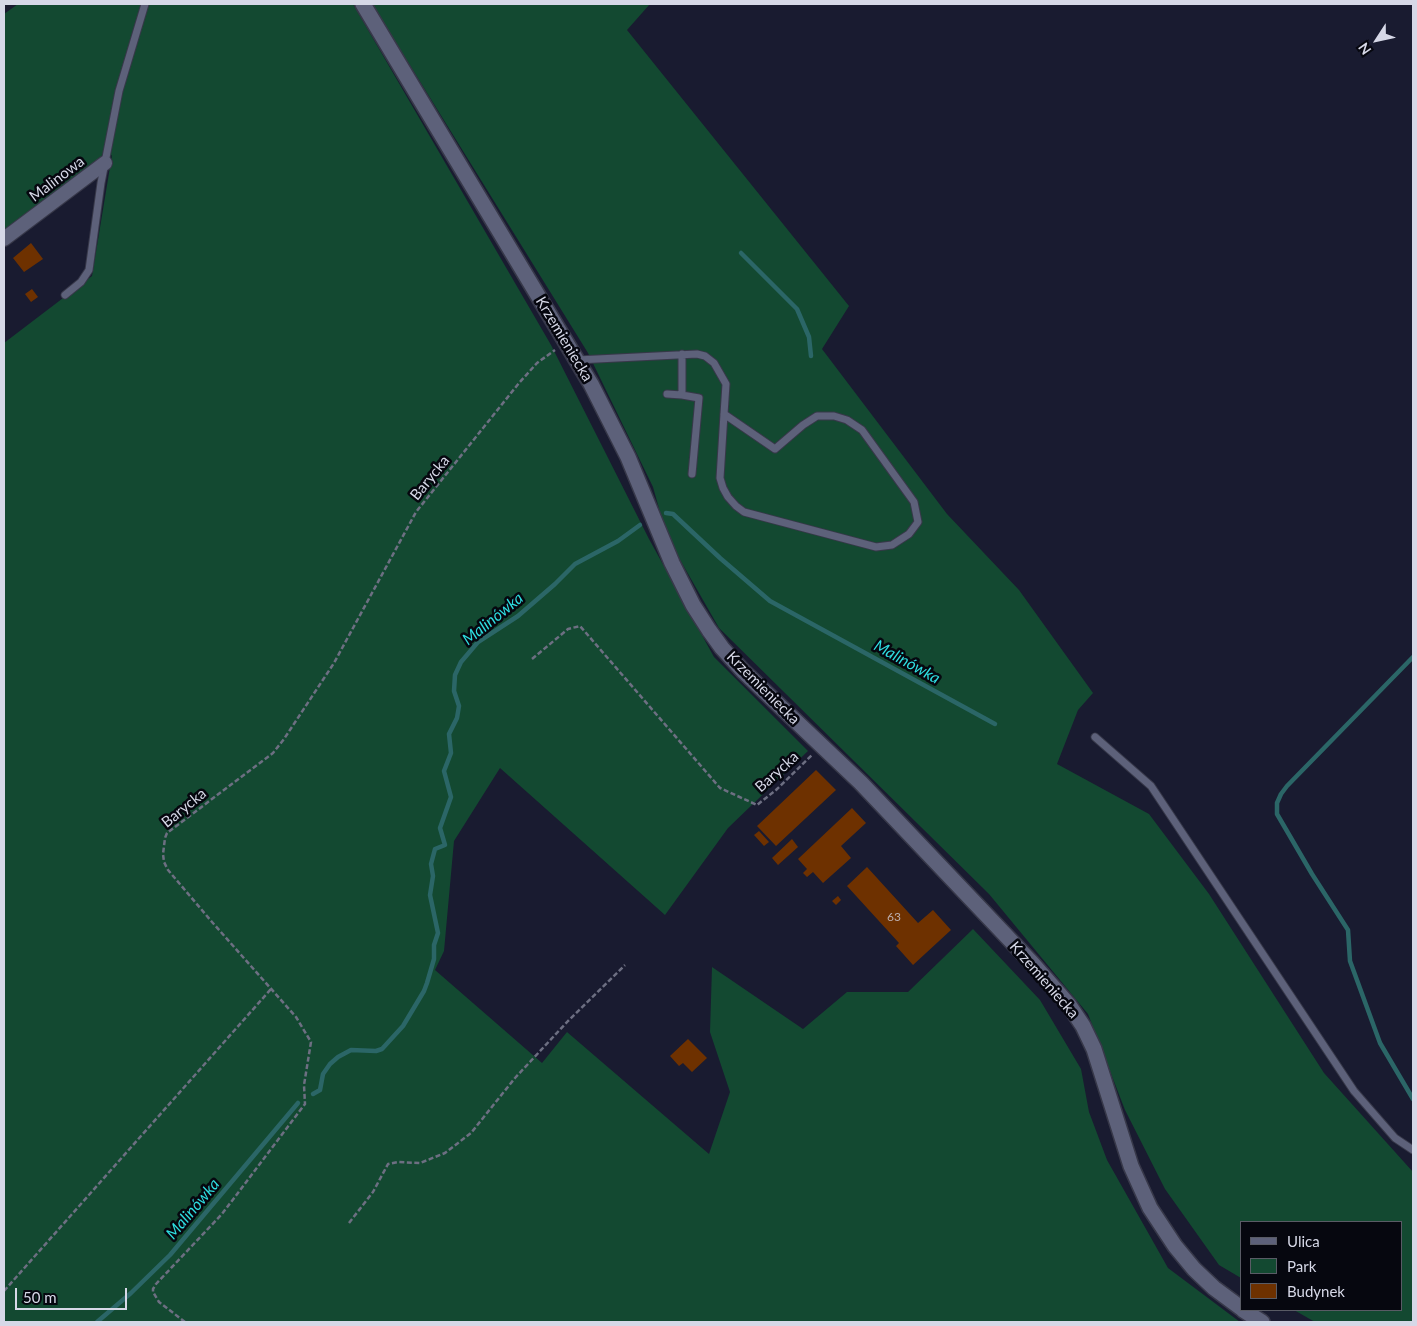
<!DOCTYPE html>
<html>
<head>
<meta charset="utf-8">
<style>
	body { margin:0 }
	#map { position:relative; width:1417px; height:1326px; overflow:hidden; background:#191b30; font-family:Lato,sans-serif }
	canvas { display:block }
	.frame { position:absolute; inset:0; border:5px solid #d6d8e7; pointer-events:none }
	.legend { position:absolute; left:1240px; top:1221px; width:162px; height:90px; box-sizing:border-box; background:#06070f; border:1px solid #595b65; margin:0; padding:6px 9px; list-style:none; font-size:15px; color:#d6d8e7 }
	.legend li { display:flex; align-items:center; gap:10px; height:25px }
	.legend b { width:25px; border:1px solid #595b65 }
	.north { position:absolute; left:1352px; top:15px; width:50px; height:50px; -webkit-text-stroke:4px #06070f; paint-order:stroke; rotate:235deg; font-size:14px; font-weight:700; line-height:20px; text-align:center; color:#d6d8e7 }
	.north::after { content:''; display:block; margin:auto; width:18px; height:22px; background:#d6d8e7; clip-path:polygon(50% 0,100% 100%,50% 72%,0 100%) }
	.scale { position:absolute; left:15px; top:1288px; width:112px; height:22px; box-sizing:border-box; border:2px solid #d6d8e7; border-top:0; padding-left:6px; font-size:15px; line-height:18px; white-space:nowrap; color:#d6d8e7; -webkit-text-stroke:4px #06070f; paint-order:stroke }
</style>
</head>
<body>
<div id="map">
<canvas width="1417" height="1326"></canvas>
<div class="frame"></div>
<ul class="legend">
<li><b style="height:6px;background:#5d617a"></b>Ulica</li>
<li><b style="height:14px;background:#134931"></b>Park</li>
<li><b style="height:14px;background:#6e3100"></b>Budynek</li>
</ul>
<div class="north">N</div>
<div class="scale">50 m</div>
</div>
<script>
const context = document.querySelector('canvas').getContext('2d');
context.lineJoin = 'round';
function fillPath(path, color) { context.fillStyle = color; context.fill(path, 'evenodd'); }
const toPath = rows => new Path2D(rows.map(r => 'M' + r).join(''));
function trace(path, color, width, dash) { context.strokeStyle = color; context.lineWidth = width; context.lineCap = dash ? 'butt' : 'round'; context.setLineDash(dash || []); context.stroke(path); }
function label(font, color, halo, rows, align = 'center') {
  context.font = font + ' Lato,sans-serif'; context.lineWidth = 5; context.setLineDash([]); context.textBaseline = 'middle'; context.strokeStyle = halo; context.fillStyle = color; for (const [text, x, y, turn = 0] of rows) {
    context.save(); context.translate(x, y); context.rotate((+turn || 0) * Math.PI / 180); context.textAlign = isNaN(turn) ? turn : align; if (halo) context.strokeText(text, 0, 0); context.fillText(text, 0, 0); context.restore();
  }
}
fillPath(toPath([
	[18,4,353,4,551,345,649,539,714,657,808,751,728,828,665,915,500,768,454,841,444,951,435,970,542,1063,567,1032,709,1154,730,1092,710,1032,712,967,803,1029,847,992,908,992,973,929,1040,1000,1081,1069,1089,1112,1107,1160,1168,1268,1240,1322,4,1322,4,343,92,276,112,155,4,235,4,14],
	[372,4,650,4,627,30,849,306,822,349,947,514,1019,590,1093,693,1078,710,1057,764,1149,814,1209,894,1324,1073,1413,1172,1413,1322,1315,1322,1294,1310,1401,1310,1401,1222,1241,1222,1241,1278,1219,1265,1165,1189,1125,1110,1088,1014,989,894,719,628,667,537,653,487,588,353]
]), '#134931');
trace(toPath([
	[741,253,797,309,809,337,811,356],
	[666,513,673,514,720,558,770,601,995,724],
	[1413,657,1287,786,1281,794,1277,803,1277,814,1312,874,1348,930,1350,961,1380,1043,1413,1099],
	[313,1094,320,1090,323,1074,330,1064,338,1057,351,1050,376,1051,382,1049,403,1026,424,991,427,983,434,959,434,945,438,933,430,895,433,876,431,864,435,849,445,845,440,828,451,797,444,771,451,753,449,734,457,718,459,706,454,691,455,675,461,662,478,642,518,616,555,584,575,564,618,541,640,525],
	[97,1322,131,1293,170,1255,298,1103]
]), '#2b6667', 4.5);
fillPath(toPath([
	[31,243,43,259,24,272,13,258],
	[32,289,38,297,31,302,25,294],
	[816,770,836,790,776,846,757,826],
	[852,808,866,823,841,846,851,858,823,883,813,872,807,877,803,873,807,869,798,859],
	[759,831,769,842,764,846,754,835],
	[792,839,798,847,778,865,772,858],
	[867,867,918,923,933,910,951,930,913,965,896,946,899,943,847,886],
	[838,896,841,900,836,905,832,901],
	[688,1039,707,1058,692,1072,683,1063,679,1066,670,1056]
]), '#6e3100');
const lane = toPath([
	[65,295,81,282,89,270,101,183,119,91,145,4],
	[682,354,682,395,699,398,692,474],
	[577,360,697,354,705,356,714,363,726,384,724,414,720,478,723,488,728,497,736,506,744,512,876,547,892,545,909,534,918,522,914,502,862,430,847,420,834,416,817,416,803,425,775,449,724,414],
	[667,394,682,395],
	[1095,737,1151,786,1354,1091,1395,1138,1413,1150]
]);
const street = toPath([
	[4,239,105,163]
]);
const secondary = toPath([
	[363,4,591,384,628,457,672,563,693,605,709,630,722,648,743,671,861,783,1032,963,1069,1005,1083,1026,1094,1049,1131,1166,1150,1208,1175,1246,1194,1269,1214,1288,1241,1308],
	[1243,1310,1262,1322]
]);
trace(lane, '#373849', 9);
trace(street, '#373849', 16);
trace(secondary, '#373849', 18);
trace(toPath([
	[532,659,568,629,580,626,720,788,757,805,776,790,812,755],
	[349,1223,373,1192,388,1164,398,1162,420,1163,445,1153,471,1133,515,1078,568,1021,625,965],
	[4,1291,271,989],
	[185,1322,159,1302,153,1292,153,1289,156,1284,222,1214,305,1104,304,1085,311,1042,296,1017,212,922,168,870,164,862,163,854,165,838,167,833,273,753,284,739,334,663,416,512,519,383,537,363,555,350]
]), '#6d6f82', 2.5, [5, 2.5]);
trace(lane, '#5d617a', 7);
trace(street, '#5d617a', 14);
trace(secondary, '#5d617a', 15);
label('12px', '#bcaead', null, [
	["63",894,917]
]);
label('15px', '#d6d8e7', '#06070f', [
	["Malinowa",57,179,-37],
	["Krzemieniecka",564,339,59],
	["Barycka",430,478,-51],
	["Krzemieniecka",763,688,45],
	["Barycka",777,772,-42],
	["Barycka",184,808,-39],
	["Krzemieniecka",1044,980,49]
]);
label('italic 16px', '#2edde0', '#06070f', [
	["Malinówka",493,619,-39],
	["Malinówka",907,662,29],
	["Malinówka",193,1209,-50]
]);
</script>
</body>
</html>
